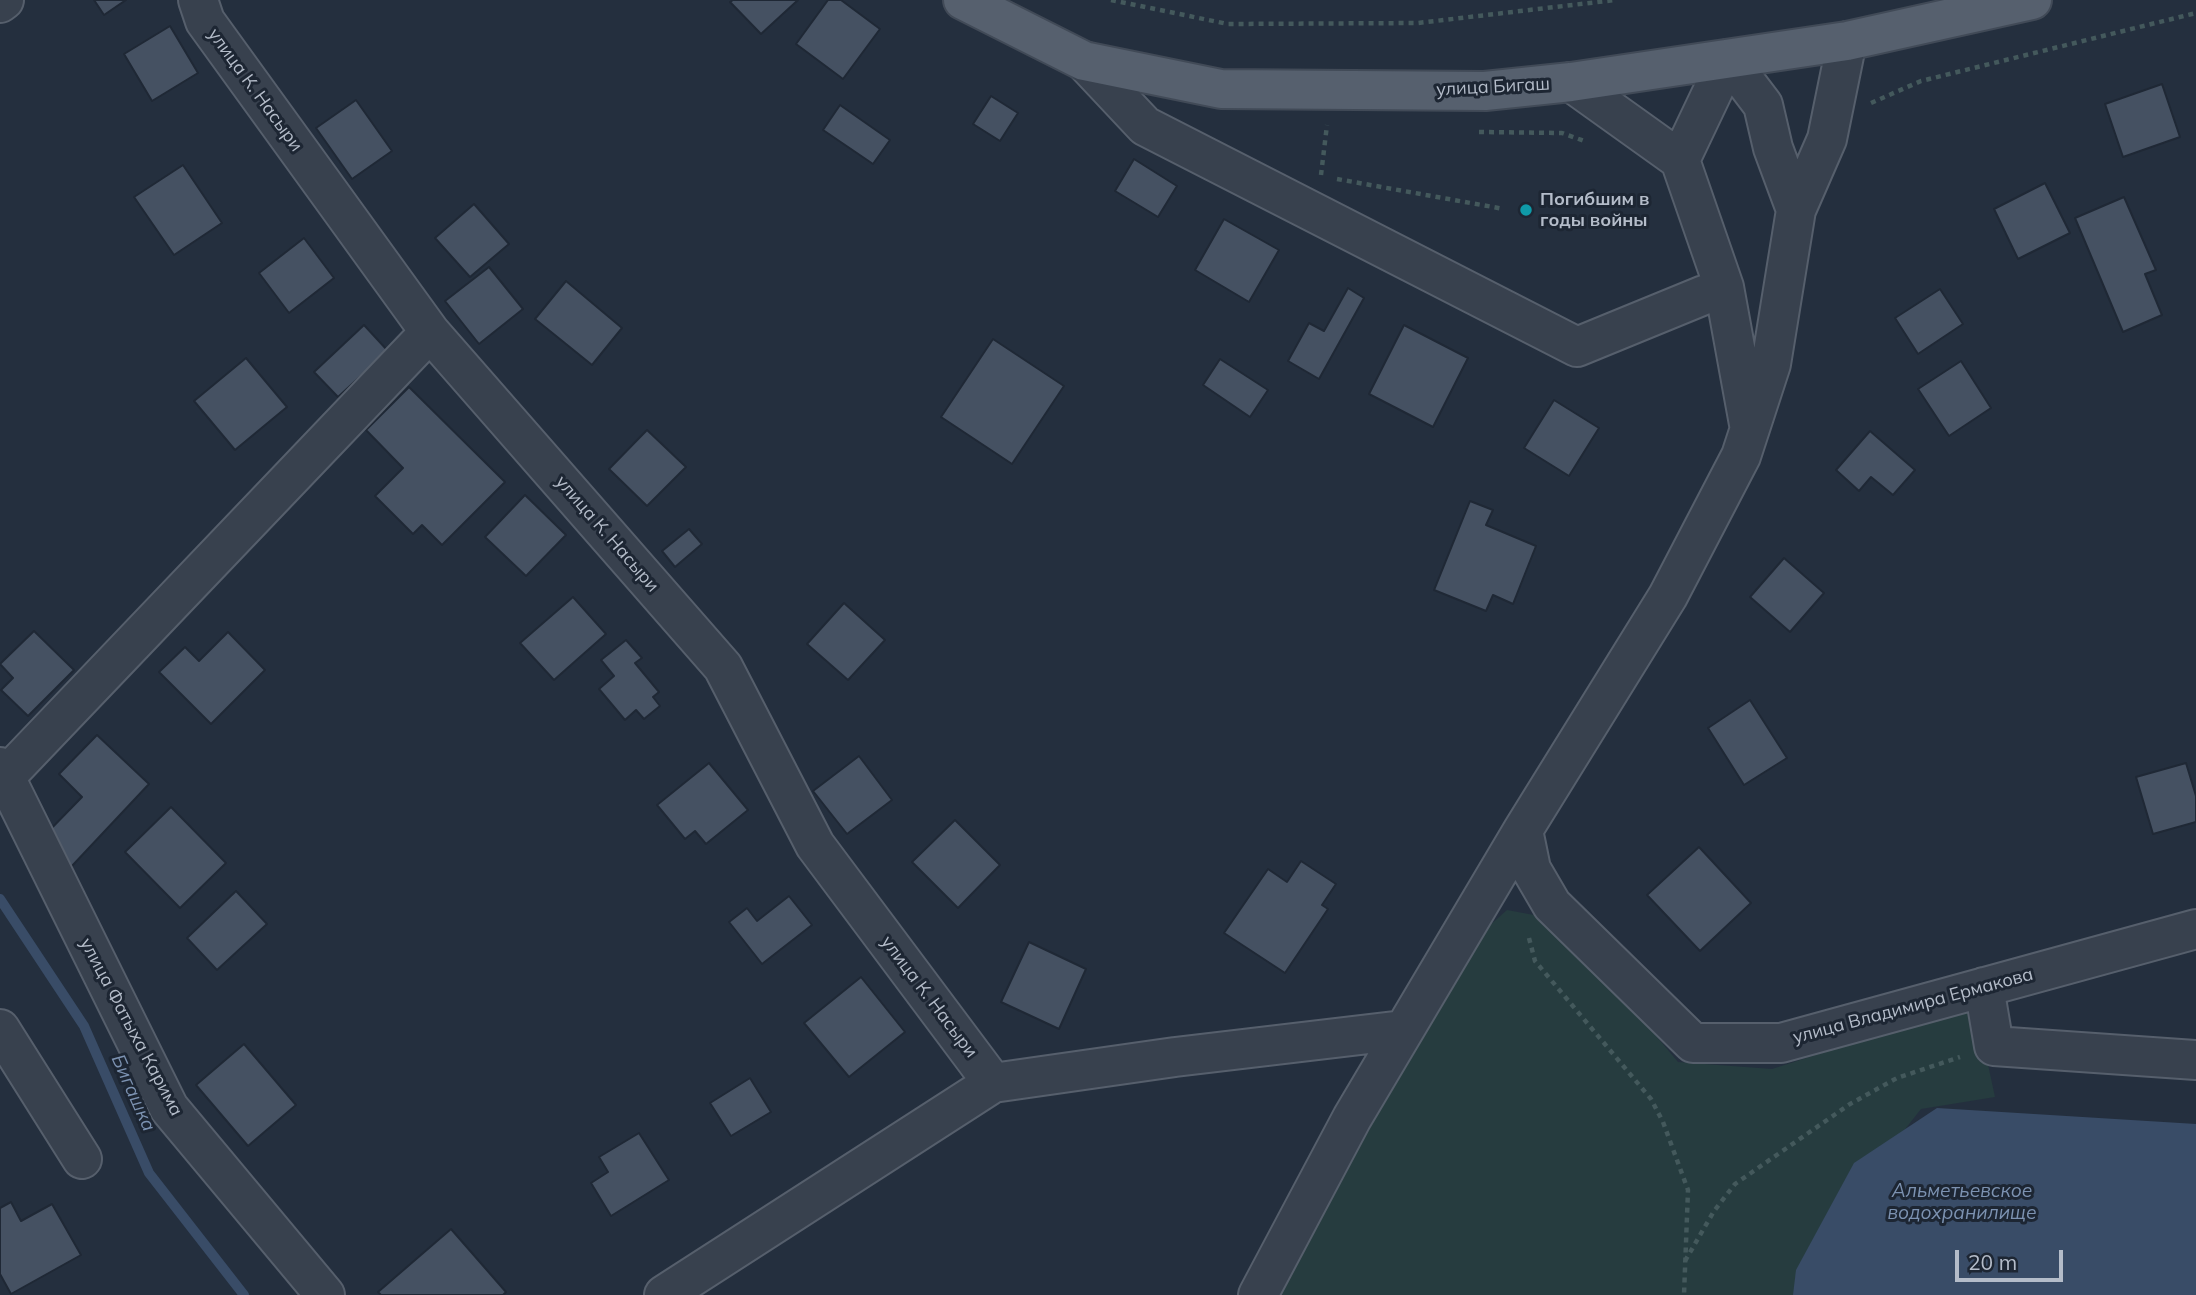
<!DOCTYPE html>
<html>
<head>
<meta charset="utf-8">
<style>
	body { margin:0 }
	#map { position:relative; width:2196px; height:1295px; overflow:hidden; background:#242f3e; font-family:Mulish,sans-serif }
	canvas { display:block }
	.scale { position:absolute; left:1955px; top:1250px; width:108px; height:32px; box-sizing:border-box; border:4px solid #b4bcc9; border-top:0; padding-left:9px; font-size:21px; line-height:24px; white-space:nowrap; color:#b4bcc9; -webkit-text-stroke:5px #1d2633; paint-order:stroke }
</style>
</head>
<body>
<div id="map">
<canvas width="2196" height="1295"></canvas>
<div class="scale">20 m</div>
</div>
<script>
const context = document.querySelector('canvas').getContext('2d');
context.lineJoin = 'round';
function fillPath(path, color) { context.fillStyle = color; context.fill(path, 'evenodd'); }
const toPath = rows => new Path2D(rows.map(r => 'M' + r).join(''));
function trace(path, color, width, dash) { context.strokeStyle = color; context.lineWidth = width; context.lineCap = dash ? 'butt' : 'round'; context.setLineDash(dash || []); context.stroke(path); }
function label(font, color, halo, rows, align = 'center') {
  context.font = font + ' Mulish,sans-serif'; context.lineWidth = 6; context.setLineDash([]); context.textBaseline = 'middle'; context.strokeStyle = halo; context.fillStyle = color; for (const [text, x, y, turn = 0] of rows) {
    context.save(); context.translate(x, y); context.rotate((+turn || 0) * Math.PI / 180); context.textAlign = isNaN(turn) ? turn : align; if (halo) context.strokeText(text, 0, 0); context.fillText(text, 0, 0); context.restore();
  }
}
fillPath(toPath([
	[1507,910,1545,917,1616,988,1678,1062,1772,1069,1975,1004,1995,1097,1921,1109,1858,1189,1810,1295,1274,1295,1480,934]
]), '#263c3f');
fillPath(toPath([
	[1937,1108,2196,1124,2196,1295,1793,1295,1796,1270,1854,1163]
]), '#394c67');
trace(toPath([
	[0,899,84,1026,149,1173,244,1295]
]), '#394c67', 10);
const building = toPath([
	[94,0,126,0,104,15,94,0],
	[733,0,798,0,761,34,730,2,733,0],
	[828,0,841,0,880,29,843,79,796,44,828,0],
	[170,26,198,73,152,101,124,54,170,26],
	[2162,84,2180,137,2123,157,2105,104,2162,84],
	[991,96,1018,113,1000,141,973,124,991,96],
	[356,100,392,151,352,179,316,128,356,100],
	[840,105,890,140,873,164,823,130,840,105],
	[1134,159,1177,186,1158,217,1115,191,1134,159],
	[183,165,222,223,174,255,134,197,183,165],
	[2045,183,2070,233,2018,259,1994,209,2045,183],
	[2124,197,2156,270,2145,274,2162,315,2123,332,2075,218,2124,197],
	[474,204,509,244,470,277,435,238,474,204],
	[1224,219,1279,250,1249,302,1195,270,1224,219],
	[304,238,334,278,289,313,259,273,304,238],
	[489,267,523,309,479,344,445,301,489,267],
	[566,281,622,328,592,365,535,319,566,281],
	[1348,288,1364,298,1319,379,1288,361,1309,323,1324,331,1348,288],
	[1940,289,1963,324,1918,354,1895,318,1940,289],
	[364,325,388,351,338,397,314,372,364,325],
	[1404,325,1468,358,1433,427,1369,394,1404,325],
	[993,339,1064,386,1012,464,941,417,993,339],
	[246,358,287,407,235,450,194,401,246,358],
	[1220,359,1268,390,1250,417,1203,385,1220,359],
	[1961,361,1991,408,1949,436,1918,389,1961,361],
	[409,387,505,482,442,545,422,525,413,534,375,496,403,468,366,430,409,387],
	[1554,400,1599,428,1569,476,1524,448,1554,400],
	[647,430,686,467,647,506,609,469,647,430],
	[1870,431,1915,470,1893,495,1871,477,1859,491,1836,470,1870,431],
	[525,495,566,535,526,576,485,537,525,495],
	[1470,501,1493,510,1486,525,1536,546,1513,604,1493,595,1486,611,1434,590,1470,501],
	[689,529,702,544,675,567,662,551,689,529],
	[1784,558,1824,593,1790,632,1750,597,1784,558],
	[573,597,606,634,554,680,520,643,573,597],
	[844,603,885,640,848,680,807,644,844,603],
	[34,631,74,670,28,716,1,690,13,678,0,664,34,631],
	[228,632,265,670,211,724,159,672,185,647,199,661,228,632],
	[626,640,642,658,635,663,659,692,653,697,660,706,644,719,636,710,625,720,599,689,614,676,601,660,626,640],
	[1750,700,1787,758,1744,785,1708,728,1750,700],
	[97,735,149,784,71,867,41,839,82,797,59,774,97,735],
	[859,756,892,800,847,834,813,791,859,756],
	[709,763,748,810,706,844,695,831,685,839,657,805,709,763],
	[2186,763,2196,796,2196,822,2153,834,2136,777,2186,763],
	[171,807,226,863,180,908,125,852,171,807],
	[955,820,1000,865,958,908,912,862,955,820],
	[1699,847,1751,903,1700,951,1647,895,1699,847],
	[1301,861,1336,884,1322,905,1328,909,1285,973,1224,933,1268,869,1287,882,1301,861],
	[236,891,267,924,217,970,187,938,236,891],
	[789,896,812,925,762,964,729,922,747,908,757,921,789,896],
	[1029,942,1086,969,1059,1029,1001,1002,1029,942],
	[861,977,905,1032,849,1077,804,1023,861,977],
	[244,1044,296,1105,248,1146,196,1085,244,1044],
	[750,1078,771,1112,731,1136,710,1103,750,1078],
	[639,1133,669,1180,611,1216,591,1183,608,1172,599,1157,639,1133],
	[11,1202,21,1221,52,1204,81,1255,11,1294,0,1274,0,1208,11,1202],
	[451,1229,506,1292,503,1295,381,1295,378,1292,451,1229]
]);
fillPath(building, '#455162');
trace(building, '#1f2835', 2);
const minor = toPath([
	[198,0,205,21,430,332,723,667,815,845,993,1083],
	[0,3,4,0],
	[1084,61,1145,126,1577,347,1704,295],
	[1571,82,1680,160,1724,287,1749,424],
	[1796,210,1827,139,1847,41],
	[0,767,169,1108,325,1295],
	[6,776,430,332],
	[1523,830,1531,869,1552,905,1693,1043,1781,1043,2196,929],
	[1984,987,1994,1046,2196,1060],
	[0,1029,82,1159],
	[664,1295,993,1083,1175,1057,1403,1030],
	[1258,1295,1352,1118,1523,830,1668,596,1741,456,1771,364,1796,210,1773,148,1763,105,1728,59,1680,160]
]);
const major = toPath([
	[963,0,1084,61,1221,89,1485,91,1571,82,1847,41,2032,0]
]);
trace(minor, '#565f6c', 42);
trace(major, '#414a57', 42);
trace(toPath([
	[1111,0,1228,24,1418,23,1615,0],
	[1871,103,1921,81,2196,13],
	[1479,132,1562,133,1587,142],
	[1321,175,1327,125],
	[1337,179,1504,209],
	[1529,938,1535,961,1651,1099,1663,1122,1688,1190,1684,1295],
	[1685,1261,1714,1211,1735,1184,1850,1104,1897,1078,1960,1057]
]), '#44595c', 4.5, [5, 5]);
trace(minor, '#38414e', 38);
trace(major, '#56606e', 38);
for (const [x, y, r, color] of [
	[1526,210,7,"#0f9aa8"]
]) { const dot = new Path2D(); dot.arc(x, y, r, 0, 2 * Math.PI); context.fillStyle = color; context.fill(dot); trace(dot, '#1d2633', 2.5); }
label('18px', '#b4bcc9', '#1d2633', [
	["улица Бигаш",1493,87,-3],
	["улица К. Насыри",255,90,54],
	["улица К. Насыри",607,534,49],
	["улица К. Насыри",929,997,53],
	["улица Владимира Ермакова",1913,1006,-15],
	["улица Фатыха Карима",131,1027,62]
]);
label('bold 18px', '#b4bcc9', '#1d2633', [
	["Погибшим в",1540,200],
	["годы войны",1540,221]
], 'left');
label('italic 19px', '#7c92b1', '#1d2633', [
	["Бигашка",133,1093,66],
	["Альметьевское",1962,1191],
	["водохранилище",1962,1213]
]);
</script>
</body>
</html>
